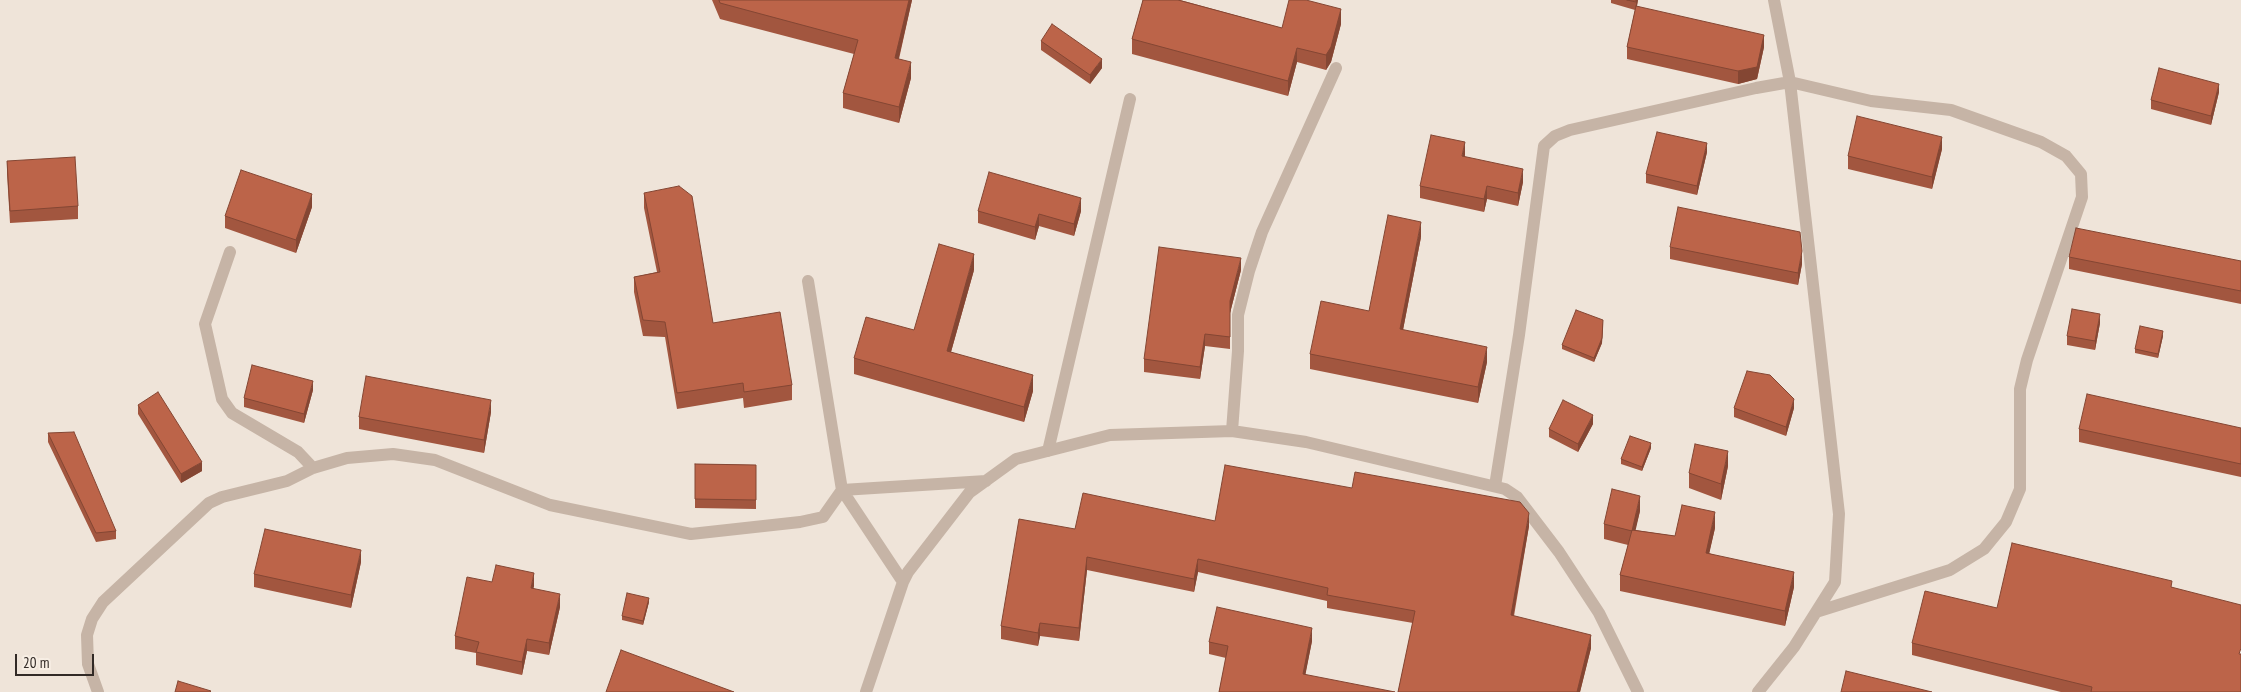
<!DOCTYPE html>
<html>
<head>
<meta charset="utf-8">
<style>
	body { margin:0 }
	#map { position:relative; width:2241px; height:692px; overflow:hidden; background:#efe4d9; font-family:"PT Sans Narrow",sans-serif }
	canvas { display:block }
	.scale { position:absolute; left:15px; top:654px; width:79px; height:22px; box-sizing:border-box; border:2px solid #322a26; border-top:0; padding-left:6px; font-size:15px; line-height:18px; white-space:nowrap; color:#322a26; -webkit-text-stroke:4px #f7eee4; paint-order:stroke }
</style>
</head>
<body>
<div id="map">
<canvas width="2241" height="692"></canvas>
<div class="scale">20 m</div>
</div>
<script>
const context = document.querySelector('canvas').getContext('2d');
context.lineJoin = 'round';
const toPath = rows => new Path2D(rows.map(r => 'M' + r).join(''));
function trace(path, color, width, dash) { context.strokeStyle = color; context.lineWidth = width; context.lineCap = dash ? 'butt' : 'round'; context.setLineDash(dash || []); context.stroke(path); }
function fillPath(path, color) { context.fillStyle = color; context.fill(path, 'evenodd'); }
trace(toPath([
	[230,252,205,324,222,399,232,413,298,452,313,468],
	[808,281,842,490,903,582],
	[1232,431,1238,351,1238,315,1249,271,1262,232,1336,68],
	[1048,451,1130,99],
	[1495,486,1519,335,1544,146,1555,136,1570,130,1756,88,1790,82,1871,101,1951,110,2041,142,2066,156,2081,174,2082,197,2027,360,2020,389,2020,489,2006,522,1984,549,1950,570,1816,612],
	[842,490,986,481],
	[98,692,88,664,87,635,92,619,103,602,209,503,222,497,287,481,313,468,347,458,393,454,435,460,550,505,691,534,800,522,823,517,842,490],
	[866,692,903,582,908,572,969,493,1016,459,1110,435,1232,431,1306,442,1505,489,1517,497,1559,552,1599,613,1638,692],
	[1758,692,1794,647,1835,582,1839,514,1790,82,1774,0]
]), '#c6b4a6', 12);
fillPath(toPath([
	[712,0,912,0,899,59,911,78,899,123,843,108,843,93,854,54,720,19],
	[1143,0,1180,0,1282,28,1341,24,1331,62,1326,70,1297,62,1288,96,1132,54,1132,39],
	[1611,0,1638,0,1637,6,1764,47,1757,79,1738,84,1627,59,1627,47,1635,10,1611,3],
	[1041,41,1102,68,1090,84,1041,50],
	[2219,92,2211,125,2151,109,2151,100],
	[1942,149,1932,189,1848,169,1848,156],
	[1707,152,1697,195,1646,183,1646,174],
	[1465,155,1465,157,1523,182,1518,206,1487,199,1484,212,1420,198,1420,186],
	[7,161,78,206,78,219,10,223,7,174],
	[644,193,713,323,792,385,792,400,744,408,743,398,677,409,665,337,643,336,634,292,634,277,657,272,644,208],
	[312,207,296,253,225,228,225,216],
	[978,211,1081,211,1074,236,1039,226,1035,240,978,223],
	[1421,237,1403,330,1487,362,1478,403,1310,369,1310,354,1369,311],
	[1670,247,1802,264,1798,285,1670,259],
	[2069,257,2241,261,2241,304,2069,269],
	[974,270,951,352,1033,391,1024,422,854,374,854,358,914,330],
	[1241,270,1230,313,1230,349,1205,346,1200,379,1144,372,1144,359],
	[2100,323,2095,350,2067,345,2067,336],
	[1603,324,1602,343,1594,362,1562,349,1562,345],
	[2163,336,2158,358,2135,353,2135,349],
	[313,390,304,423,244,407,244,398],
	[138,405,202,471,181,483,138,414],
	[1734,408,1794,408,1786,436,1734,417],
	[491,412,484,453,359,429,359,417],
	[1593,424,1578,452,1549,437,1549,429],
	[2241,428,2241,477,2079,442,2079,429],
	[48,433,116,531,116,539,96,542,48,442],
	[1651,448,1642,471,1621,464,1621,459],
	[695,464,756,465,756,509,695,508],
	[1728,466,1721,500,1689,488,1689,473],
	[1640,511,1635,530,1675,536,1715,528,1709,553,1794,587,1785,626,1620,591,1620,575,1628,545,1604,539,1604,524],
	[1215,521,1529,526,1514,616,1591,648,1580,692,1398,692,1413,623,1327,608,1327,601,1198,572,1194,592,1087,570,1079,641,1040,636,1038,646,1001,639,1001,626,1075,529],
	[361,562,351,608,254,587,254,574],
	[492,582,534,586,533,588,560,607,549,655,527,651,522,675,476,665,476,653,455,649,455,636],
	[2172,587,2241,692,2061,692,1912,655,1912,643,1997,608],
	[649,602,643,625,622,620,622,616],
	[1312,641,1305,675,1219,692,1226,658,1209,654,1209,642]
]), '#a2563f');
fillPath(toPath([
	[909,0,912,0,895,74,895,58],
	[1636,0,1638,0,1636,10],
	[1341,9,1341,24,1331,62,1326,70,1326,55],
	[1764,35,1764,47,1757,79,1738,84,1738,71],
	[1297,48,1297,62,1288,96,1288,81],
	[1102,59,1102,68,1090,84,1090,75],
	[911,62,911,78,899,123,899,107],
	[2219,84,2219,92,2211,125,2211,116],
	[1942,137,1942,149,1932,189,1932,177],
	[1465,142,1465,155,1462,169,1462,156],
	[1707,143,1707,152,1697,195,1697,186],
	[1523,169,1523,182,1518,206,1518,193],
	[1487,186,1487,199,1484,212,1484,199],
	[312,194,312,207,296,253,296,240],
	[1081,198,1081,211,1074,236,1074,224],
	[1039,214,1039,226,1035,240,1035,227],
	[1421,222,1421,237,1400,345,1400,329],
	[1802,251,1802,264,1798,285,1798,273],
	[974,254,974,270,947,366,947,351],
	[1241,258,1241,270,1230,313,1230,349,1230,301],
	[2100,314,2100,323,2095,350,2095,341],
	[1603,320,1602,343,1594,362,1594,358],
	[2163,331,2163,336,2158,358,2158,354],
	[1205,334,1205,346,1200,379,1200,367],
	[1487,347,1487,362,1478,403,1478,387],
	[1033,375,1033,391,1024,422,1024,407],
	[313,381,313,390,304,423,304,414],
	[1794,399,1794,408,1786,436,1786,427],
	[491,400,491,412,484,453,484,440],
	[1593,415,1593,424,1578,452,1578,444],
	[1651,443,1651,448,1642,471,1642,467],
	[1728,451,1728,466,1721,500,1721,484],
	[202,462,202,471,181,483,181,474],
	[1640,496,1640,511,1632,546,1632,531],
	[1715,512,1715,528,1706,568,1706,553],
	[1529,513,1529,526,1511,628,1511,615],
	[361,550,361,562,351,608,351,595],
	[1087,557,1087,570,1079,641,1079,628],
	[1198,559,1198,572,1194,592,1194,579],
	[1794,572,1794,587,1785,626,1785,611],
	[534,573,534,586,531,600,531,588],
	[560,594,560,607,549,655,549,643],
	[649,598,649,602,643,625,643,621],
	[1040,623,1040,636,1038,646,1038,633],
	[1312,628,1312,641,1303,687,1303,674],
	[1591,635,1591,648,1580,692,1577,692],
	[527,639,527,651,522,675,522,662]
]), '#844633');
const building = toPath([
	[719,0,909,0,895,58,911,62,899,107,843,93,858,40,720,3,719,0],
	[1143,0,1178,0,1282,28,1289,0,1306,0,1341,9,1331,47,1326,55,1297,48,1288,81,1132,39,1143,0],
	[1627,0,1636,0,1636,2,1627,0],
	[1636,6,1764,35,1757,67,1738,71,1627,47,1636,6],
	[1052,24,1102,59,1090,75,1041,41,1052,24],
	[2159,68,2219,84,2211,116,2151,100,2159,68],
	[1857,116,1942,137,1932,177,1848,156,1857,116],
	[1657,132,1707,143,1697,186,1646,174,1657,132],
	[1431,135,1465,142,1462,156,1523,169,1518,193,1487,186,1484,199,1420,186,1431,135],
	[75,157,78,206,10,211,7,161,75,157],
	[241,170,312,194,296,240,225,216,241,170],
	[989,172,1081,198,1074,224,1039,214,1035,227,978,211,989,172],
	[679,186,692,196,713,323,780,312,792,385,744,392,743,383,677,393,665,322,643,320,634,277,660,272,644,193,679,186],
	[1678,207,1800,232,1802,251,1798,273,1670,247,1678,207],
	[1388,215,1421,222,1400,329,1487,347,1478,387,1310,354,1321,301,1369,311,1388,215],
	[2076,228,2241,261,2241,291,2069,257,2076,228],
	[939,244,974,254,947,351,1033,375,1024,407,854,358,866,317,914,330,939,244],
	[1159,247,1241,258,1230,301,1230,337,1205,334,1200,367,1144,359,1159,247],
	[2072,309,2100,314,2095,341,2067,336,2072,309],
	[1576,310,1603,320,1602,338,1594,358,1562,345,1576,310],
	[2140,326,2163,331,2158,354,2135,349,2140,326],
	[252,365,313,381,304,414,244,398,252,365],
	[1747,371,1770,375,1794,399,1786,427,1734,408,1747,371],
	[366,376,491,400,484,440,359,417,366,376],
	[158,392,202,462,181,474,138,405,158,392],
	[2087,394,2241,428,2241,464,2079,429,2087,394],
	[1563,400,1593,415,1578,444,1549,429,1563,400],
	[74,432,116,531,96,533,48,433,74,432],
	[1630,436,1651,443,1642,467,1621,459,1630,436],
	[1695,444,1728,451,1721,484,1689,473,1695,444],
	[695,464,756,465,756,500,695,499,695,464],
	[1225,465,1352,488,1355,472,1520,502,1529,513,1511,615,1591,635,1577,692,1398,692,1415,611,1327,595,1328,588,1198,559,1194,579,1087,557,1079,628,1040,623,1038,633,1001,626,1019,519,1075,529,1083,493,1215,521,1225,465],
	[1612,489,1640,496,1632,531,1604,524,1612,489],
	[1682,505,1715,512,1706,553,1794,572,1785,611,1620,575,1632,530,1675,536,1682,505],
	[265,529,361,550,351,595,254,574,265,529],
	[2012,543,2172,581,2171,587,2241,605,2241,648,2239,654,2241,654,2241,692,2091,692,2092,687,1912,643,1925,591,1997,608,2012,543],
	[496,565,534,573,531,588,560,594,549,643,527,639,522,662,476,652,479,642,455,636,467,577,492,582,496,565],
	[627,593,649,598,643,621,622,616,627,593],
	[1217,607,1312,628,1303,674,1395,692,1219,692,1228,646,1209,642,1217,607],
	[621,650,734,692,606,692,621,650],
	[1846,671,1932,692,1841,692,1846,671],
	[178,681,211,691,210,692,175,692,178,681]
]);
fillPath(building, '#bc6449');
trace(building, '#844633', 1);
</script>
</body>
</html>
